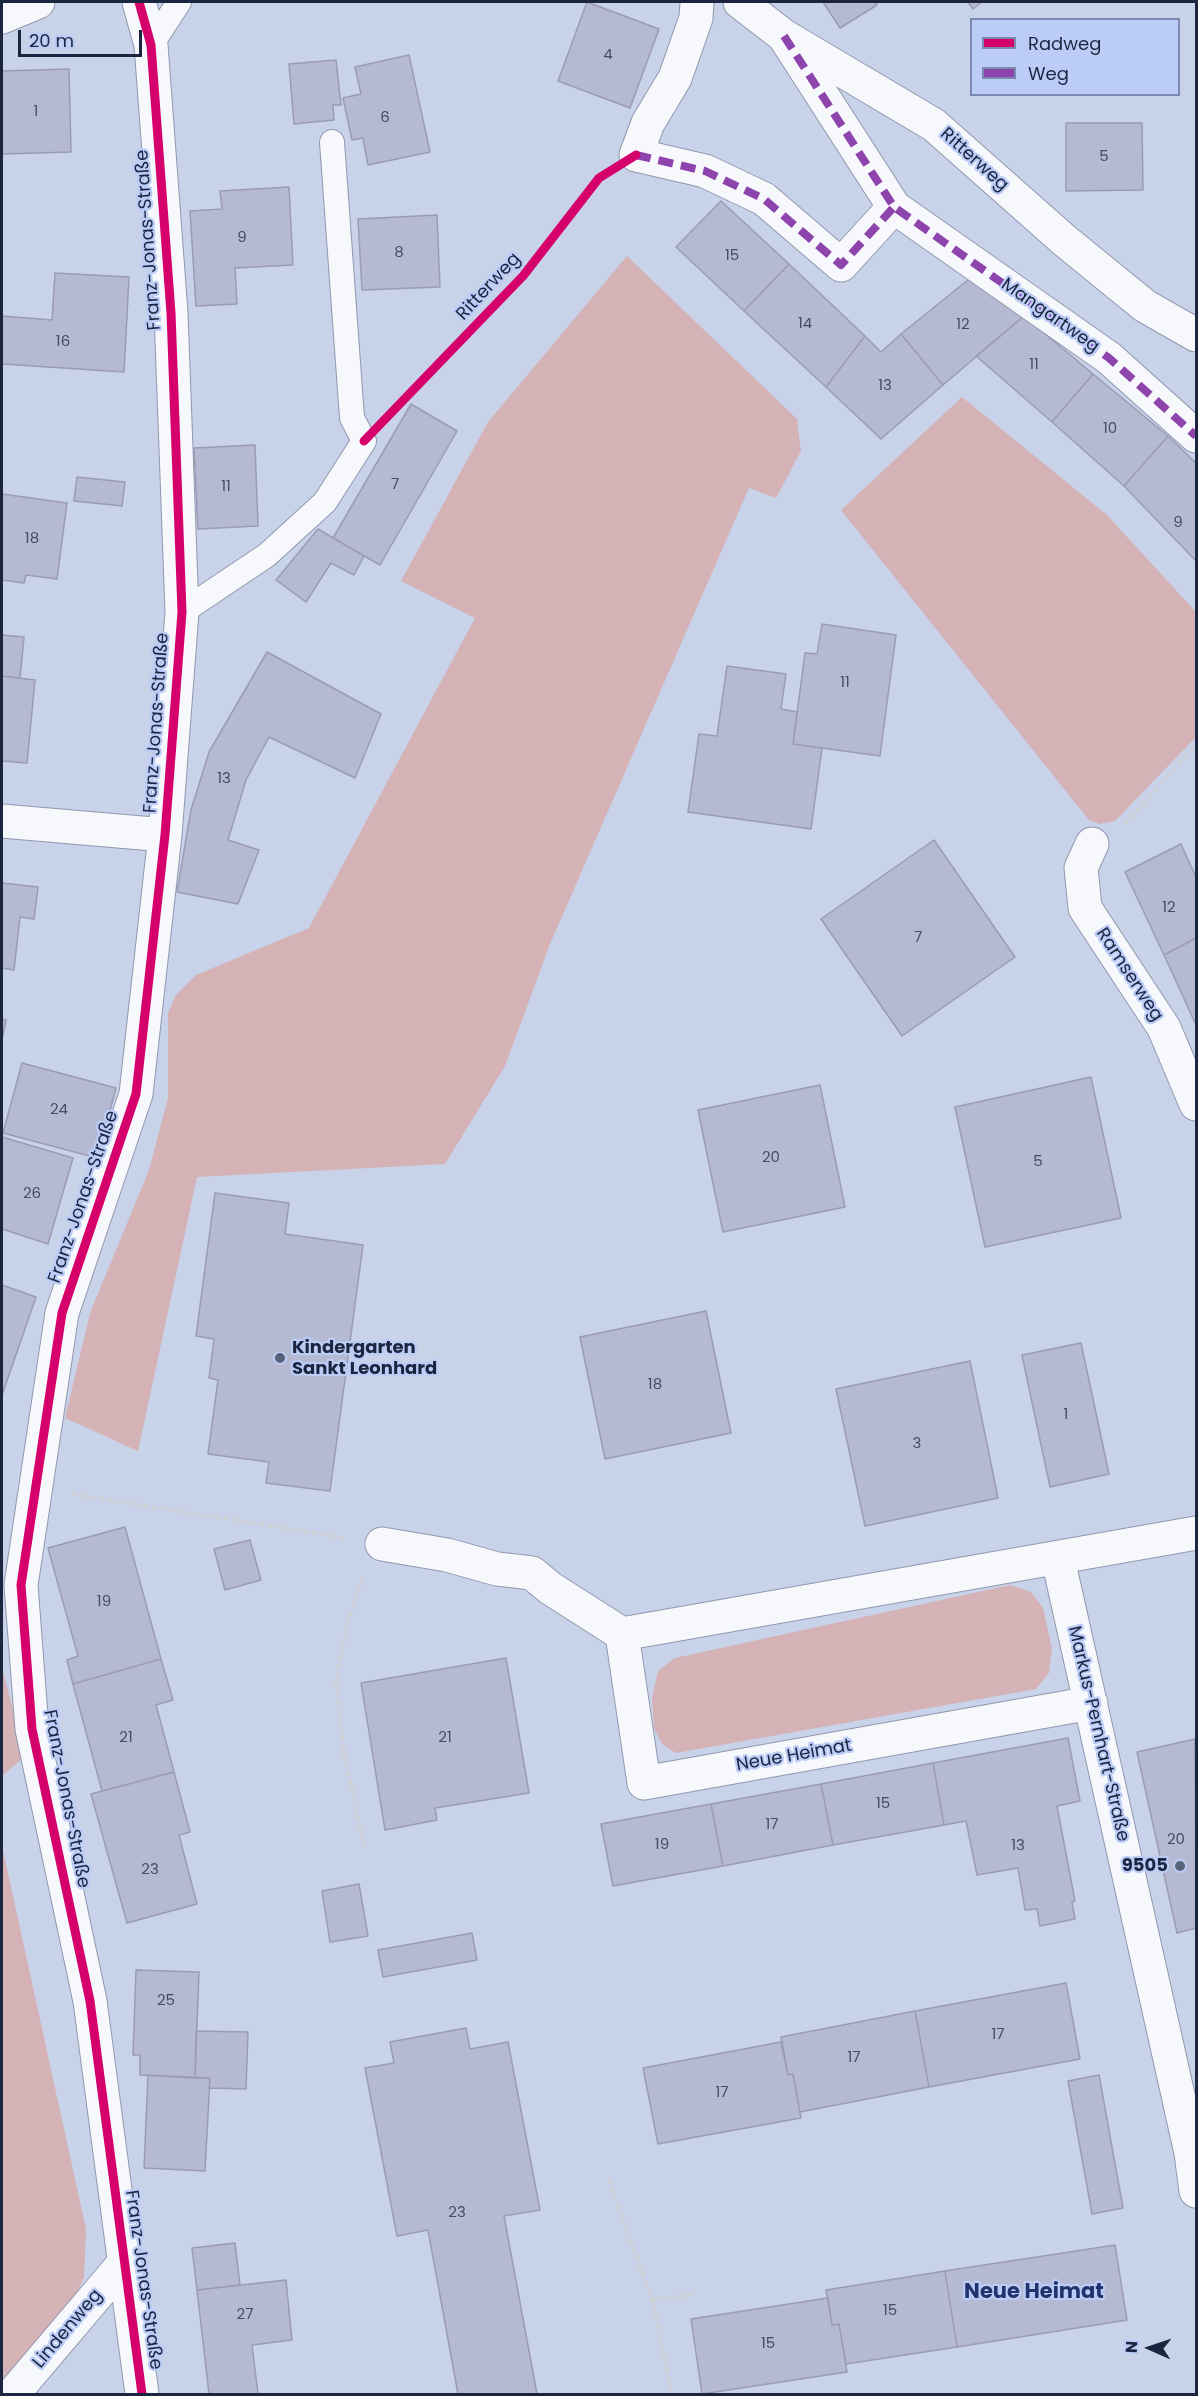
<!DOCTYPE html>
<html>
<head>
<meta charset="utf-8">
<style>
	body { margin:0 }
	#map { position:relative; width:1198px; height:2396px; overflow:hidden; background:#c8d2e9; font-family:Poppins,sans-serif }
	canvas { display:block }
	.frame { position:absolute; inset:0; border:3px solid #1c2540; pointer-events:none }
	.legend { position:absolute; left:970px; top:18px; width:210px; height:78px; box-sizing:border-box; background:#bbccf7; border:2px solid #7b89ae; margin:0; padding:8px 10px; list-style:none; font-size:18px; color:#1c2540 }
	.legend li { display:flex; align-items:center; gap:12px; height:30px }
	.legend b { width:30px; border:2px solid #7b89ae }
	.north { position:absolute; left:1120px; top:2318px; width:60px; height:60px; -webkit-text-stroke:4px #bbccf7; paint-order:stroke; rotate:273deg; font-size:16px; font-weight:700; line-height:24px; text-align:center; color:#1c2540 }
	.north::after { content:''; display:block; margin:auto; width:21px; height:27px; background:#1c2540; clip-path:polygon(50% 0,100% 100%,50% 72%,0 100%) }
	.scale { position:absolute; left:18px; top:30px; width:124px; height:27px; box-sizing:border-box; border:3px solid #1c2540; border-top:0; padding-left:8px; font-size:18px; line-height:21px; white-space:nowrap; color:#1c2540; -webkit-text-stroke:4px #bbccf7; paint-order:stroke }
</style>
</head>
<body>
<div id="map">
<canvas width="1198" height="2396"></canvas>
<div class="frame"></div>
<ul class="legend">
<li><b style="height:8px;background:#d6006c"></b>Radweg</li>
<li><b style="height:8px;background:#8e44ad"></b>Weg</li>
</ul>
<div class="north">N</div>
<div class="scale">20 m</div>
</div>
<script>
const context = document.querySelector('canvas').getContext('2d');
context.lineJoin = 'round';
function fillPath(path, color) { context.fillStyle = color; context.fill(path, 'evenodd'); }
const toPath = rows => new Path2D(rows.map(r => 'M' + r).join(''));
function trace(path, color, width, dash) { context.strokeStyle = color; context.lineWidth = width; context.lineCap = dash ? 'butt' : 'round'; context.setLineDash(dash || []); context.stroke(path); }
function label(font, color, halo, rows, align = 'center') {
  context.font = font + ' Poppins,sans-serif'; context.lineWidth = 4.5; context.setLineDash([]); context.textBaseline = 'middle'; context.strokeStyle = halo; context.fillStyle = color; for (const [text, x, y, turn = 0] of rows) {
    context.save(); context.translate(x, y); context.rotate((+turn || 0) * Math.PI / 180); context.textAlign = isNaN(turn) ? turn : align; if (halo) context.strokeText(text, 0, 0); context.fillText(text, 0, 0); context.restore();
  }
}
fillPath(toPath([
	[627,256,797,419,801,451,776,498,749,488,550,944,505,1066,445,1164,197,1177,138,1451,65,1418,90,1313,149,1170,168,1098,168,1013,176,995,196,975,309,928,475,618,401,581,488,422],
	[962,397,1107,515,1196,612,1196,737,1115,821,1100,824,1089,820,841,510],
	[1010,1585,1031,1592,1043,1608,1052,1649,1049,1673,1036,1689,676,1753,662,1744,654,1728,652,1697,658,1671,675,1658],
	[2,1667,25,1756,2,1776],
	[2,1846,86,2229,84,2278,67,2311,2,2389]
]), '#d4b2b6');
const building = toPath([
	[587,2,659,29,630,108,558,81,587,2],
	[823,2,875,2,877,5,840,28,823,2],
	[968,2,982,2,973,9,968,2],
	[409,55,430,152,368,165,363,138,352,140,343,98,361,94,355,67,409,55],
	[336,60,341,105,333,105,334,120,294,124,289,64,336,60],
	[69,69,71,152,2,154,2,71,69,69],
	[1066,123,1142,123,1143,190,1066,191,1066,123],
	[289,187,293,265,235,268,237,304,196,306,190,211,222,209,220,191,289,187],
	[721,201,789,264,744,311,676,247,721,201],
	[437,215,440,287,362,290,358,219,437,215],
	[789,264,865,336,826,387,744,311,789,264],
	[55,273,129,277,124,372,2,364,2,316,52,320,55,273],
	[974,275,1024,316,943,385,901,334,974,275],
	[1024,316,1093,374,1052,422,976,356,1024,316],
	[901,334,943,385,881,439,826,387,865,336,881,352,901,334],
	[1093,374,1168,436,1124,486,1052,422,1093,374],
	[411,404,457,431,380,565,333,538,411,404],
	[1168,436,1196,463,1196,561,1124,486,1168,436],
	[255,445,258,526,198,529,194,448,255,445],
	[77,477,125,482,122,506,74,501,77,477],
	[2,494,67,503,57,579,26,575,24,583,2,580,2,494],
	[318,529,364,556,354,575,331,563,306,602,276,580,318,529],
	[822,624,896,635,880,756,793,744,805,653,817,654,822,624],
	[2,635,24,637,20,678,2,676,2,635],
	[267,652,381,714,355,778,269,737,246,780,228,840,259,850,238,904,177,892,191,810,209,752,267,652],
	[727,666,786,674,781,709,797,712,793,744,822,748,811,829,688,812,699,734,717,736,727,666],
	[2,676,35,680,27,763,2,761,2,676],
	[934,840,1015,957,902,1036,821,919,934,840],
	[1181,844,1196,877,1196,938,1164,955,1125,872,1181,844],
	[2,883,38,887,34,919,20,917,14,970,2,968,2,883],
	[1196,938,1196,1025,1164,955,1196,938],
	[2,1019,6,1020,2,1040,2,1019],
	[22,1063,116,1088,97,1158,3,1133,22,1063],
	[1091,1077,1121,1218,985,1247,955,1107,1091,1077],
	[820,1085,845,1207,723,1232,698,1110,820,1085],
	[2,1137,73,1158,48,1244,2,1229,2,1137],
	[215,1193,289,1203,285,1234,363,1245,330,1491,266,1483,269,1462,208,1454,218,1380,209,1378,214,1339,196,1336,215,1193],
	[2,1285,36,1297,2,1395,2,1285],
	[706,1311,731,1433,605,1459,580,1337,706,1311],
	[1081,1343,1109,1474,1050,1487,1022,1355,1081,1343],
	[970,1361,998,1498,865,1526,836,1389,970,1361],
	[125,1527,161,1659,73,1684,67,1660,78,1656,48,1548,125,1527],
	[250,1540,261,1580,225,1590,214,1549,250,1540],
	[506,1658,529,1793,435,1808,437,1820,385,1830,361,1683,506,1658],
	[161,1659,173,1700,156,1705,174,1772,102,1791,73,1684,161,1659],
	[1068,1738,1080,1801,1057,1806,1075,1901,1072,1902,1075,1919,1040,1926,1037,1909,1025,1910,1018,1868,977,1875,966,1821,944,1825,933,1763,1068,1738],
	[1195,1739,1196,1928,1177,1933,1137,1752,1195,1739],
	[933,1763,944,1825,833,1845,821,1784,933,1763],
	[174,1772,190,1832,179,1835,197,1904,127,1923,91,1794,174,1772],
	[821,1784,833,1845,723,1866,711,1804,821,1784],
	[711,1804,723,1866,613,1886,601,1824,711,1804],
	[359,1884,368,1936,330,1942,322,1891,359,1884],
	[472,1933,477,1960,383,1977,378,1950,472,1933],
	[136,1970,199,1972,195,2078,140,2075,140,2055,133,2055,136,1970],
	[1066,1983,1080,2059,929,2087,915,2011,1066,1983],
	[915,2011,929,2087,800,2112,793,2074,788,2075,781,2037,915,2011],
	[466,2028,470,2049,508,2042,540,2210,504,2216,537,2394,458,2394,428,2230,397,2236,365,2068,394,2063,390,2042,466,2028],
	[196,2031,248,2032,246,2089,209,2088,210,2078,195,2078,196,2031],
	[781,2042,788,2075,793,2074,801,2118,658,2144,643,2068,781,2042],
	[148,2075,210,2078,205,2171,144,2168,148,2075],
	[1099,2075,1123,2208,1092,2214,1068,2081,1099,2075],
	[235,2243,240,2285,197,2290,192,2248,235,2243],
	[1115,2245,1127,2320,957,2347,945,2271,1115,2245],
	[945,2271,957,2347,846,2364,839,2324,832,2325,826,2290,945,2271],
	[286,2280,292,2340,252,2345,258,2394,209,2394,197,2290,286,2280],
	[828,2298,832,2325,839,2324,847,2372,702,2394,691,2319,828,2298]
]);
fillPath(building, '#b5b9d1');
trace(building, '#999cb3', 1.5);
const lane = toPath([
	[151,45,179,2],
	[182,612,267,555,325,502,364,441,352,418,332,142]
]);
const street = toPath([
	[139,2,151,45,171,313,182,612,165,835,136,1094,62,1313,21,1585,32,1729,90,2001,142,2394],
	[697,2,696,18,675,78,648,123,636,155,705,171,764,199,841,265,894,207],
	[740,2,784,36,934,125,1064,240,1145,306,1196,335],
	[2,17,38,2],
	[784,36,894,207,1109,358,1196,436],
	[2,821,165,835],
	[1092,844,1081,868,1085,908,1164,1028,1196,1104],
	[382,1544,447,1555,497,1569,532,1573,550,1588,622,1634,1196,1533],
	[1058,1559,1191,2153,1196,2191],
	[622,1634,644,1783,1091,1703],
	[13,2394,124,2263]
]);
trace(lane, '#9098af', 26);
trace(street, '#9098af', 35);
trace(toPath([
	[1124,825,1196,745],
	[72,1494,346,1538],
	[363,1577,347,1625,336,1681,344,1753,364,1845],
	[608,2179,652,2299,672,2394],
	[652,2299,692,2295]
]), '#cdd0d7', 4, [6, 3]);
trace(lane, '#f7f8fc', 24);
trace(street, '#f7f8fc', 33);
trace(toPath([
	[784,36,894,207,1109,358,1196,436],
	[636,155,705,171,764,199,841,265,894,207]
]), '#8e44ad', 8, [15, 8]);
trace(toPath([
	[139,2,151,45,171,313,182,612,165,835,136,1094,62,1313,21,1585,32,1729,90,2001,142,2394],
	[364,441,523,276,599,178,636,155]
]), '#d6006c', 9);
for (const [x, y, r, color] of [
	[280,1358,6,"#58627b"],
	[1180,1866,6,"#58627b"]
]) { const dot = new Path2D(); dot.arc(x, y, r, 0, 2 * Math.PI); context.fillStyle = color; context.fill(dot); trace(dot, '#bbccf7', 2); }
label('15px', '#454c66', null, [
	["4",608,55],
	["1",36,112],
	["6",385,118],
	["5",1104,157],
	["9",242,238],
	["8",399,253],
	["15",732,256],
	["14",805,324],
	["12",963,325],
	["16",63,342],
	["11",1034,365],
	["13",885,386],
	["10",1110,429],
	["7",395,485],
	["11",226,487],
	["9",1178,523],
	["18",32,539],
	["11",845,683],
	["13",224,779],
	["12",1169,908],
	["7",918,938],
	["24",59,1110],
	["20",771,1158],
	["5",1038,1162],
	["26",32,1194],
	["18",655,1385],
	["1",1066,1415],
	["3",917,1444],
	["19",104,1602],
	["21",126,1738],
	["21",445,1738],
	["15",883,1804],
	["17",772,1825],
	["20",1176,1840],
	["19",662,1845],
	["13",1018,1846],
	["23",150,1870],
	["25",166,2001],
	["17",998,2035],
	["17",854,2058],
	["17",722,2093],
	["23",457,2213],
	["15",890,2311],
	["27",245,2315],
	["15",768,2344]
]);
label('18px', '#1c2540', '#bbccf7', [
	["Ritterweg",974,160,42],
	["Franz-Jonas-Straße",149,240,-94],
	["Ritterweg",489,287,-47],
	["Mangartweg",1050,316,35],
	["Franz-Jonas-Straße",157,723,-86],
	["Ramserweg",1129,975,57],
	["Franz-Jonas-Straße",84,1197,-71],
	["Markus-Pernhart-Straße",1098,1734,77],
	["Neue Heimat",794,1756,-10],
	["Franz-Jonas-Straße",66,1799,79],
	["Franz-Jonas-Straße",143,2280,82],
	["Lindenweg",68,2329,-50]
]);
label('bold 18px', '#1c2540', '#bbccf7', [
	["Kindergarten",292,1348],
	["Sankt Leonhard",292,1369],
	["9505",1168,1866,"right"]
], 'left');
label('bold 21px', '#22326d', '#bbccf7', [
	["Neue Heimat",1034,2293]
]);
</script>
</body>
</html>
